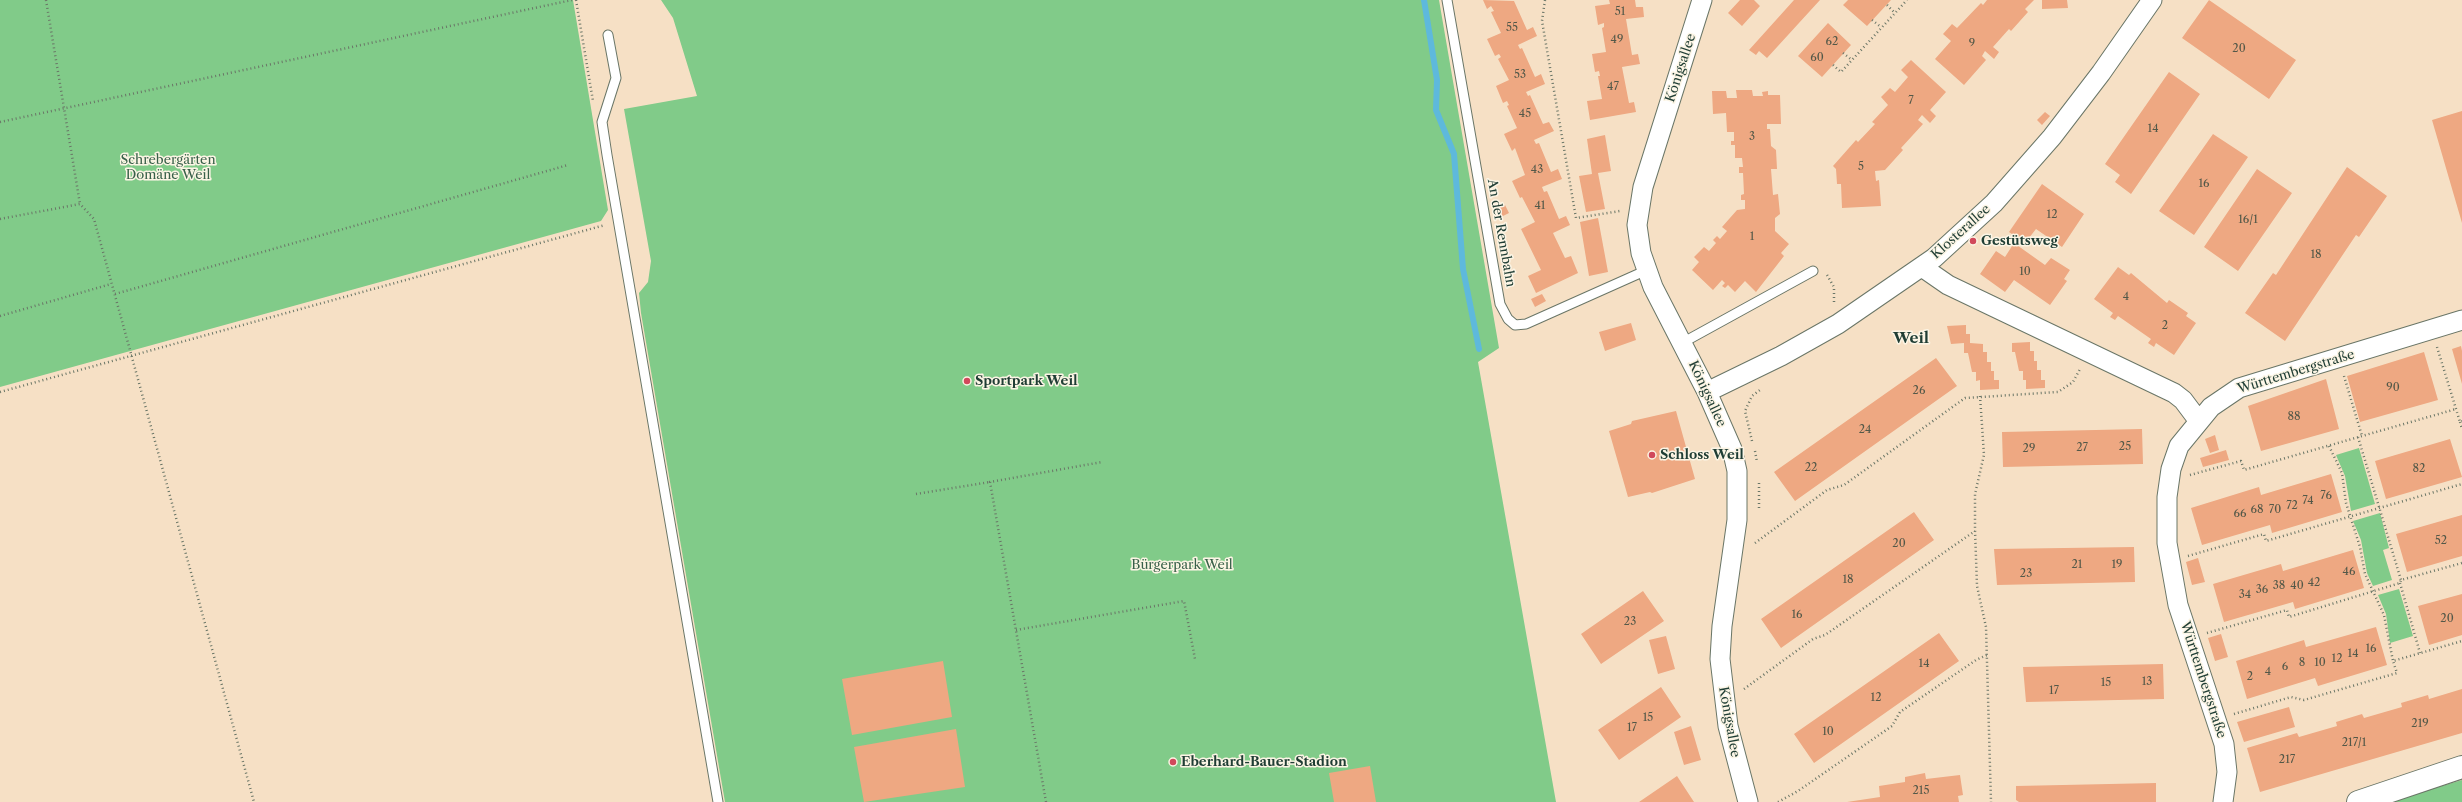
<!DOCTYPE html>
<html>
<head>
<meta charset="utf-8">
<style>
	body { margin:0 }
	canvas { display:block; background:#f6e0c5 }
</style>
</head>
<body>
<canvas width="2462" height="802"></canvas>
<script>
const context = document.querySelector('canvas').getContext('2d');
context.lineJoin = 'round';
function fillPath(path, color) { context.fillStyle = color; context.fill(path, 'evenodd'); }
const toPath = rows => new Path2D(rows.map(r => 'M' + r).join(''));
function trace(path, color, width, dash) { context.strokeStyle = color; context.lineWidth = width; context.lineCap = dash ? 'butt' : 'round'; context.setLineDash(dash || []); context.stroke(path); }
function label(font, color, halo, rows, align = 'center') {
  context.font = font + ' "Libre Caslon Text",serif'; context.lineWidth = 3; context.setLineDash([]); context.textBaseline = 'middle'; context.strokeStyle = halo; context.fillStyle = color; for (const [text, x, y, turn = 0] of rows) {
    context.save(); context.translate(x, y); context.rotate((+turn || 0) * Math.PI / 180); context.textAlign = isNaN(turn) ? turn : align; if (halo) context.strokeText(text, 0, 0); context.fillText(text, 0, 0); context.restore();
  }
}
fillPath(toPath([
	[0,0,573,0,608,210,601,221,0,387],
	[661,0,1439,0,1499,348,1478,362,1556,802,725,802,641,313,639,293,648,282,651,261,624,109,697,96,673,18],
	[2359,448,2375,504,2351,511,2345,476,2336,455],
	[2380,513,2389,548,2383,550,2392,580,2373,586,2367,573,2361,540,2353,521],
	[2399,589,2413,636,2390,643,2386,614,2378,595],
	[2462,780,2462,802,2392,802,2405,797]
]), '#81cb89');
trace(toPath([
	[1424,0,1437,80,1436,110,1454,154,1463,269,1479,349]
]), '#5eb9dc', 6);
fillPath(toPath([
	[1483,0,1514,1,1527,30,1533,27,1537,36,1518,45,1520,49,1522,48,1535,77,1541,74,1545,84,1526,92,1528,96,1530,95,1543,124,1549,122,1554,131,1534,140,1536,144,1539,143,1551,172,1558,169,1562,179,1542,187,1544,192,1547,191,1559,219,1566,216,1570,225,1553,233,1565,258,1571,256,1578,273,1536,293,1528,276,1541,270,1521,229,1535,222,1522,197,1520,198,1512,181,1525,175,1515,148,1512,151,1504,134,1517,128,1507,106,1509,105,1507,101,1503,103,1496,86,1509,80,1498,59,1501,57,1499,54,1495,56,1487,39,1501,33,1491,12,1494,11,1491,6,1487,9],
	[1609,0,1635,0,1636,7,1643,7,1644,17,1626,19,1632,55,1638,54,1640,64,1622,67,1629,103,1634,102,1636,112,1590,120,1587,101,1602,99,1598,76,1600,76,1599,71,1595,72,1592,54,1606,52,1602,28,1604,27,1604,23,1598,25,1595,6,1610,4],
	[1740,0,1754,0,1760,6,1742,26,1728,13],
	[1794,0,1820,0,1767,58,1759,51,1756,55,1749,50],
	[1848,0,1891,0,1867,26,1843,5],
	[1987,0,2034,0,2025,9,2028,12,2011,31,2009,29,1993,47,1999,52,1994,59,1985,51,1982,56,1986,60,1964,85,1935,59,1951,41,1943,34,1952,24,1957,28,1981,3,1983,5],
	[2042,0,2067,0,2068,8,2042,9],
	[2209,0,2296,60,2269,99,2182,38],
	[1828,23,1851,45,1822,77,1798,56],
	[1911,60,1946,92,1930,110,1936,116,1930,123,1922,115,1918,120,1923,124,1901,148,1903,150,1885,170,1875,171,1876,181,1879,180,1881,206,1842,208,1841,184,1837,184,1836,169,1833,166,1856,140,1858,142,1875,124,1872,122,1888,105,1881,97,1890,88,1895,92,1908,77,1901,70],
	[2169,72,2200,94,2131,194,2115,182,2120,175,2105,164],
	[1736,90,1752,90,1753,96,1763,96,1762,92,1768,91,1768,95,1780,95,1781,124,1767,124,1767,129,1770,129,1771,146,1776,150,1777,169,1771,169,1773,195,1778,194,1780,214,1775,218,1775,231,1789,244,1781,253,1784,256,1756,292,1745,281,1735,292,1728,285,1725,288,1722,286,1725,283,1722,280,1713,290,1692,270,1699,262,1694,257,1704,247,1709,251,1716,243,1713,240,1717,236,1720,239,1727,231,1722,227,1737,210,1745,209,1745,200,1741,200,1741,195,1744,194,1743,173,1739,173,1739,167,1743,167,1742,158,1735,158,1735,145,1731,145,1731,141,1734,141,1734,132,1727,132,1726,113,1713,114,1712,91,1726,91,1727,98,1737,98],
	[2462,111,2462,223,2432,120],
	[2045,112,2050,116,2042,125,2037,120],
	[2213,134,2248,157,2194,235,2159,211],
	[1605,135,1611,171,1598,173,1605,209,1586,212,1579,176,1592,174,1587,139],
	[2347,167,2387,196,2359,237,2356,235,2285,341,2245,313,2273,273,2276,275],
	[2257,169,2292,193,2238,271,2204,247],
	[2042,184,2084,214,2062,247,2036,229,2025,243,2009,232],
	[1505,205,1509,213,1499,218,1495,210],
	[1598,218,1608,272,1589,276,1580,222],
	[2014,243,2045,265,2051,258,2070,270,2064,279,2067,281,2050,305,2014,280,2005,292,1980,274,1996,251,2005,257],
	[2118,267,2129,275,2131,273,2167,303,2169,300,2188,313,2186,316,2196,323,2174,355,2156,343,2154,347,2148,343,2151,339,2118,316,2115,320,2110,317,2113,313,2094,299],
	[1542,294,1546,301,1535,307,1531,299],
	[1631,323,1636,340,1605,351,1599,332],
	[1966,325,1966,334,1970,334,1970,343,1983,344,1983,352,1987,352,1987,362,1991,362,1991,371,1994,371,1994,380,1999,380,1999,389,1980,390,1980,380,1976,381,1976,372,1972,372,1968,353,1964,353,1964,343,1951,344,1947,326],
	[2030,342,2030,351,2034,351,2034,361,2037,361,2037,370,2041,370,2041,380,2045,380,2045,388,2026,389,2026,380,2023,380,2023,371,2019,371,2015,352,2012,352,2012,343],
	[2461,346,2462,351,2462,384,2452,349],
	[2424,352,2438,400,2360,422,2347,376],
	[1936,358,1957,386,1795,501,1774,472],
	[2326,379,2339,429,2261,451,2248,406],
	[1676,411,1695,479,1652,493,1650,492,1628,497,1609,431,1631,424,1632,421],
	[2142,429,2143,464,2003,467,2002,432],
	[2215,435,2219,450,2210,453,2205,439],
	[2450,439,2462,477,2386,499,2375,461],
	[2226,450,2229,460,2203,467,2200,458],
	[2331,474,2342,512,2272,533,2270,525,2202,545,2191,508,2259,487,2261,495],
	[1914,512,1934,540,1781,648,1761,619],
	[2462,515,2462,556,2407,572,2396,534],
	[2134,547,2135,582,1997,585,1994,549],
	[2353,550,2364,588,2295,609,2293,602,2224,622,2213,584,2281,564,2283,571],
	[2198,558,2205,582,2192,585,2186,562],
	[1643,591,1664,621,1601,664,1581,634],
	[2462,594,2462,635,2429,645,2418,606],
	[2376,627,2387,665,2318,686,2315,678,2247,699,2236,661,2304,640,2306,647],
	[1939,633,1959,661,1814,763,1794,734],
	[2221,634,2228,657,2215,661,2208,638],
	[1666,636,1675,669,1658,674,1649,640],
	[943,661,952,717,852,735,842,679],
	[2163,664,2164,699,2026,702,2023,667],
	[1661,687,1681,717,1619,760,1598,730],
	[2462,689,2462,733,2260,792,2247,748,2297,733,2299,737,2337,726,2336,722,2362,714,2364,718,2402,707,2401,703,2428,695,2429,699],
	[2289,707,2295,727,2244,742,2237,722],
	[1691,726,1701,760,1684,765,1674,732],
	[956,729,965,787,864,802,854,747],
	[1370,766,1376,802,1334,802,1329,773],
	[1925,773,1926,779,1960,775,1963,795,1958,796,1959,802,1847,802,1880,797,1879,786,1905,782,1905,777],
	[1677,776,1694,802,1639,802],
	[2156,783,2156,802,2019,802,2016,800,2016,786]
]), '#eea882');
const service = toPath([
	[1447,0,1500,304,1508,319,1515,325,1526,324,1647,270],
	[608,35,616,78,602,122,607,155,718,802],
	[1682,343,1813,271]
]);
const minor = toPath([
	[1702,0,1643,187,1637,225,1641,253,1653,287,1707,392,1732,449,1737,471,1737,520,1722,626,1720,659,1728,726,1748,802],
	[1922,267,1948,285,2174,393,2183,400,2198,420],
	[1707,392,1781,356,1838,324,1934,258,1994,203,2052,137,2101,73,2152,0],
	[2223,802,2227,772,2224,744,2178,605,2167,543,2167,497,2171,469,2179,446,2211,407,2239,388,2462,320]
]);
const tertiary = toPath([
	[2358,802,2462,767]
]);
trace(service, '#6a7667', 11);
trace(minor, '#6a7667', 21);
trace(tertiary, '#6a7667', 24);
trace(toPath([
	[46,0,80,204],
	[576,0,593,101],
	[1545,0,1542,21,1576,218,1620,211],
	[1887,5,1895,13],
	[1872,20,1881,27],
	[1843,53,1852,60],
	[1833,65,1841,72,1907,0],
	[0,122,572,0],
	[0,219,80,204,94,219,254,802],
	[1827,275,1834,287,1834,302],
	[115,294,568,165],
	[0,316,111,284],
	[2437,347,2460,422,2462,421],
	[2344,376,2362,436],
	[0,392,605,225],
	[1980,396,1984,455,1975,494,1975,530,1977,586,1986,627,1991,802],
	[2460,422,2462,429],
	[2358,437,2401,580],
	[1752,441,1745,411,1752,396,1760,390],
	[2329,446,2342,473,2346,503,2360,547,2365,574,2384,615,2393,661],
	[1755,451,1757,462],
	[2190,475,2241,461,2244,470,2456,409],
	[916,494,990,482],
	[1759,508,1759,483],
	[1755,543,1827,490,1844,485,1965,398,2058,392,2073,382,2080,369],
	[2188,556,2264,534,2266,541,2462,484],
	[2400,583,2420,653],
	[1016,630,1184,601,1195,659],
	[2207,633,2287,610,2289,617,2400,583,2401,580,2462,563],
	[1744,689,1813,639,1825,635,1975,531],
	[2234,714,2291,697,2304,700,2397,673,2393,661,2462,641],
	[1046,802,990,482,1102,462],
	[1778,802,1798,791,1892,726,1900,712,1976,660,1987,655]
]), '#6a7667', 2.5, [1, 3]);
trace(service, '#fff', 9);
trace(minor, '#fff', 19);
trace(tertiary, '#fff', 22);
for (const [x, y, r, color] of [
	[1973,241,4,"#d1495b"],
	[967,381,4,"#d1495b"],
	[1652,455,4,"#d1495b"],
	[1173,762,4,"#d1495b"]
]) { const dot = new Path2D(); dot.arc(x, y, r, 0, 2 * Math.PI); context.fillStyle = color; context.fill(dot); trace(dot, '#fcf5e5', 1.5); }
label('11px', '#535848', null, [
	["51",1620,12],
	["55",1512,28],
	["49",1617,40],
	["62",1832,42],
	["9",1972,44],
	["20",2239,49],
	["60",1817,58],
	["53",1520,75],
	["47",1613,87],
	["7",1911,101],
	["45",1525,114],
	["14",2153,129],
	["3",1752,137],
	["5",1861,167],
	["43",1537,170],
	["16",2204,184],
	["41",1540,206],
	["12",2052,215],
	["16/1",2248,220],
	["1",1752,237],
	["18",2316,255],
	["10",2025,272],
	["4",2126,297],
	["2",2165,326],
	["90",2393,388],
	["26",1919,391],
	["88",2294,417],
	["24",1865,430],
	["25",2125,447],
	["27",2082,448],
	["29",2029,449],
	["22",1811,468],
	["82",2419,469],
	["76",2326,496],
	["74",2308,501],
	["72",2292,506],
	["68",2257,510],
	["70",2275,510],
	["66",2240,514],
	["52",2441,541],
	["20",1899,544],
	["21",2077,565],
	["19",2117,565],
	["46",2349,572],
	["23",2026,574],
	["18",1848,580],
	["42",2314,583],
	["38",2279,586],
	["40",2297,586],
	["36",2262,590],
	["34",2245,595],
	["16",1797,615],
	["20",2447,619],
	["23",1630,622],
	["16",2371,649],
	["14",2353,654],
	["12",2337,659],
	["8",2302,663],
	["10",2320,663],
	["14",1924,664],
	["6",2285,667],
	["4",2268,672],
	["2",2250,677],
	["13",2147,682],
	["15",2106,683],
	["17",2054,691],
	["12",1876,698],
	["15",1648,718],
	["219",2420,724],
	["17",1632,728],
	["10",1828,732],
	["217/1",2354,743],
	["217",2287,760],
	["215",1921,791]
]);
label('13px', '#1f3d34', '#fcf5e5', [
	["Königsallee",1681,68,-72],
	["Klosterallee",1961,232,-42],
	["An der Rennbahn",1501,233,80],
	["Württembergstraße",2296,372,-17],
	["Königsallee",1707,394,65],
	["Württembergstraße",2203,680,72],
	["Königsallee",1729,722,80]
]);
label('13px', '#386049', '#fcf5e5', [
	["Schrebergärten",168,160],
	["Domäne Weil",168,175],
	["Bürgerpark Weil",1182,565]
]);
label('bold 13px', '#1f3d34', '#fcf5e5', [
	["Gestütsweg",1981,241],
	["Sportpark Weil",975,381],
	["Schloss Weil",1660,455],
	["Eberhard-Bauer-Stadion",1181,762]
], 'left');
label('bold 15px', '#1f3d34', '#fcf5e5', [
	["Weil",1911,339]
]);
</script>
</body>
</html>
